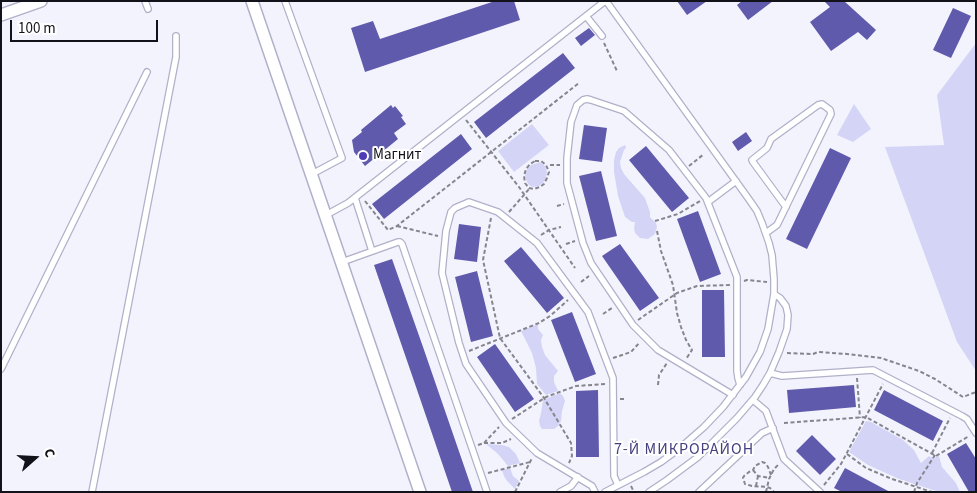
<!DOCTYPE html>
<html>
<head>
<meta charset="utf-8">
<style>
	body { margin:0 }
	#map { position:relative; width:977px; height:493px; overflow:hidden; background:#f3f3fe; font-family:"Source Sans 3",sans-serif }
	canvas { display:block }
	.frame { position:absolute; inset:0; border:2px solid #12121a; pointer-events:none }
	.north { position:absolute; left:10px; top:433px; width:50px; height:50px; -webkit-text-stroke:4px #fff; paint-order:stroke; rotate:71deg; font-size:14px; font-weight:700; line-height:20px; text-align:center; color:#12121a }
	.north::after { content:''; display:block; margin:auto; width:18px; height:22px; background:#12121a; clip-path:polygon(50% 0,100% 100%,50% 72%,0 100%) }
	.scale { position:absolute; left:10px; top:20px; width:148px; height:22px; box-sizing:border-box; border:2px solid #12121a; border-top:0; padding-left:6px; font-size:15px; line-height:18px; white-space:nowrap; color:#12121a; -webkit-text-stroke:4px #fff; paint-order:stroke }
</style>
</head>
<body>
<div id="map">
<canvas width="977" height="493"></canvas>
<div class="frame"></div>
<div class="north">С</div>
<div class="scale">100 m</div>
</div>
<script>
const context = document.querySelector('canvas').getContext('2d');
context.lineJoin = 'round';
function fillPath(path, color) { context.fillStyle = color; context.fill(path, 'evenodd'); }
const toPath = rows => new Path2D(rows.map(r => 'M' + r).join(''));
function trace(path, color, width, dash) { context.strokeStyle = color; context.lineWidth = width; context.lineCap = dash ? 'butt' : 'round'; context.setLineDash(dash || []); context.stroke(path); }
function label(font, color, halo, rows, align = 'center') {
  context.font = font + ' "Source Sans 3",sans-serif'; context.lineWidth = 4; context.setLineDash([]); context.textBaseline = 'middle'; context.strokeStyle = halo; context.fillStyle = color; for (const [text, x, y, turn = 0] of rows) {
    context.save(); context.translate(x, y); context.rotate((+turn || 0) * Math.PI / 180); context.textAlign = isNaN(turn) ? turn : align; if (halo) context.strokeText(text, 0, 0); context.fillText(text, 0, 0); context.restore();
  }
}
fillPath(toPath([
	[976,43,976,371,957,342,885,147,944,145,937,95],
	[854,104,871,129,853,142,837,135],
	[532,124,549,145,514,172,498,151],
	[625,145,626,148,624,150,620,162,621,168,624,174,645,198,650,212,650,217,656,223,657,227,655,234,648,239,640,238,635,233,634,229,635,222,632,222,625,217,618,196,614,172,614,160,616,152,619,148],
	[540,162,545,166,547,172,546,178,543,183,539,186,534,187,530,186,527,182,525,176,527,170,531,165],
	[538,324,538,329,543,335,541,340,542,347,545,355,558,371,554,376,554,382,558,391,546,395,537,384,536,368,532,353,521,331],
	[560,393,563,396,565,401,562,411,561,421,558,426,554,429,542,429,540,426,539,421,541,413,543,400],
	[866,421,871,422,903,440,914,450,921,463,929,456,934,459,936,457,939,456,942,467,956,483,960,492,939,492,899,479,868,465,849,452],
	[486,444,502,445,509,447,516,454,520,463,508,466,498,454],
	[510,468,513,476,519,481,515,489,507,481,504,476,502,470]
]), '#d4d5f6');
fillPath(toPath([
	[495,1,514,1,520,20,365,72,351,28,373,21,380,39],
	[677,1,707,1,687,15],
	[742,1,773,1,748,20,737,5],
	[824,1,844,1,876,30,867,40,858,32,831,51,810,22,830,7],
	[953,8,971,16,951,58,933,50],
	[589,28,595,35,581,46,575,38],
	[563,53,575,68,486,138,474,122],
	[391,105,393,108,395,106,403,116,401,117,406,124,394,133,398,139,365,166,354,152,352,140,362,132,361,130],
	[584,125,607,128,602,162,579,159],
	[746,132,752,141,738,151,732,142],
	[461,134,472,149,384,219,372,204],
	[646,146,689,198,672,212,629,160],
	[830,148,851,158,807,249,786,239],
	[601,171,617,236,596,241,579,176],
	[698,211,721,274,700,282,677,219],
	[459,224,481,227,477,262,454,259],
	[620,244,659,298,640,311,602,256],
	[521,247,564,298,547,313,504,261],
	[392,259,423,347,473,492,452,492,414,381,374,265],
	[477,271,493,336,471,342,455,277],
	[702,290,724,290,725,357,702,357],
	[572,312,596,374,575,382,551,320],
	[495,344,534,399,515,412,477,357],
	[854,385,856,407,789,413,787,390],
	[598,390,599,457,576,457,576,391],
	[884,390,943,421,933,441,874,410],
	[812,435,836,459,820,475,796,451],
	[966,443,976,459,976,492,969,492,947,454],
	[845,468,890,492,842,492,834,488]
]), '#5f5aab');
const service = toPath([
	[145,1,148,9],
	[285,1,342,158,312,174],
	[586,16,602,36],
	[355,198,372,251],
	[708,202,736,181],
	[326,215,348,203,605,1],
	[766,233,777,225,779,221,831,114,830,110,822,104,818,105,771,139,767,148,752,160,753,162,786,207],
	[342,262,398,242,400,242,402,244,487,492],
	[1,369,147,72],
	[770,373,782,376,873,370,962,416,967,419,976,433],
	[733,395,658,350,633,325,591,263,583,243,567,183,567,158,571,122,577,105,583,100,587,99,591,100,624,111,669,150,706,198,737,277,737,371,738,378,740,385],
	[753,400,766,411,784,459,820,492],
	[92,492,176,57,176,36],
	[560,492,571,486,578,477],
	[595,492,592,486,537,453,506,423,466,364,459,343,442,273,446,231,451,212,455,208,469,202,498,212,537,243,588,312,613,378,614,476,618,485],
	[605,492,644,472,661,462,680,448,704,427,723,407,746,377,760,352,768,329,774,294,774,279,772,255,769,243,762,223,757,211,748,198,606,1],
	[649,492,667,480,698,457,737,418,755,397,763,385,770,373,779,352,787,329,788,315,786,306,780,298,774,294],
	[699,492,762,433,773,428]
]);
const minor = toPath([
	[252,1,420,492],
	[1,15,41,1]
]);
trace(service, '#b0b0c9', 8);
trace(minor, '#b0b0c9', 14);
trace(toPath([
	[604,43,617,71],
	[466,120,519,187,575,268],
	[535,161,541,161,546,165,549,172,547,178,544,184,540,187,534,189,529,188,525,183,524,176,526,169,530,164,535,161],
	[550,165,560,165],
	[689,166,704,154],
	[365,201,388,230,397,226,579,83],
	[557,206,564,204],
	[509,212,530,188],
	[491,218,483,260,500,338,544,398,571,443,572,456,569,463],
	[655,221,678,214,700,201],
	[397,226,438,236],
	[657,231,661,251,673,285,677,313,681,327,686,340,692,350,686,359],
	[541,235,549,230,561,227],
	[566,244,575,241],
	[744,281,747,280,767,282],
	[581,282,589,276],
	[603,314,612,308],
	[638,320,677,293,697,286,730,285],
	[469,351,539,323,550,316,568,300],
	[787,353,813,354,818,352,847,354,881,358,919,371,935,379,963,397,976,392],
	[613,358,631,352,640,342],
	[857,378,860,418],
	[658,385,659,375,667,363],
	[620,399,626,399],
	[512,419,546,397,576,386,606,384],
	[784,423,866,417,936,456,969,436],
	[484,443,502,443,511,439],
	[478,445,484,443,499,427],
	[932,453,950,418],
	[847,454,866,468,892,479,932,492],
	[753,470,758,476,770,478],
	[488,473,530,462],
	[771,475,768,467,765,463,762,462,755,466,753,470,749,472,744,476,743,478,745,484,752,486,767,487,770,488,774,492],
	[824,485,841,464,883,384],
	[631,486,634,492],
	[756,486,758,476],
	[515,492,532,458],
	[766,492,769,479,774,469,778,465],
	[914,492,917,483,935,455]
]), '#85858e', 2, [4, 2.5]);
trace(service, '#fff', 5.5);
trace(minor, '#fff', 11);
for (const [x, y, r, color] of [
	[363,156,5,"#503cb4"]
]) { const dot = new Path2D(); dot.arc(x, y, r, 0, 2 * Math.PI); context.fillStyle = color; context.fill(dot); trace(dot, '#fff', 2); }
label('15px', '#12121a', '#fff', [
	["Магнит",373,156]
], 'left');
context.letterSpacing = '1px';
label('16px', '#45417f', '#fff', [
	["7-Й МИКРОРАЙОН",684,450]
]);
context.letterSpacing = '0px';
</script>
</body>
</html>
